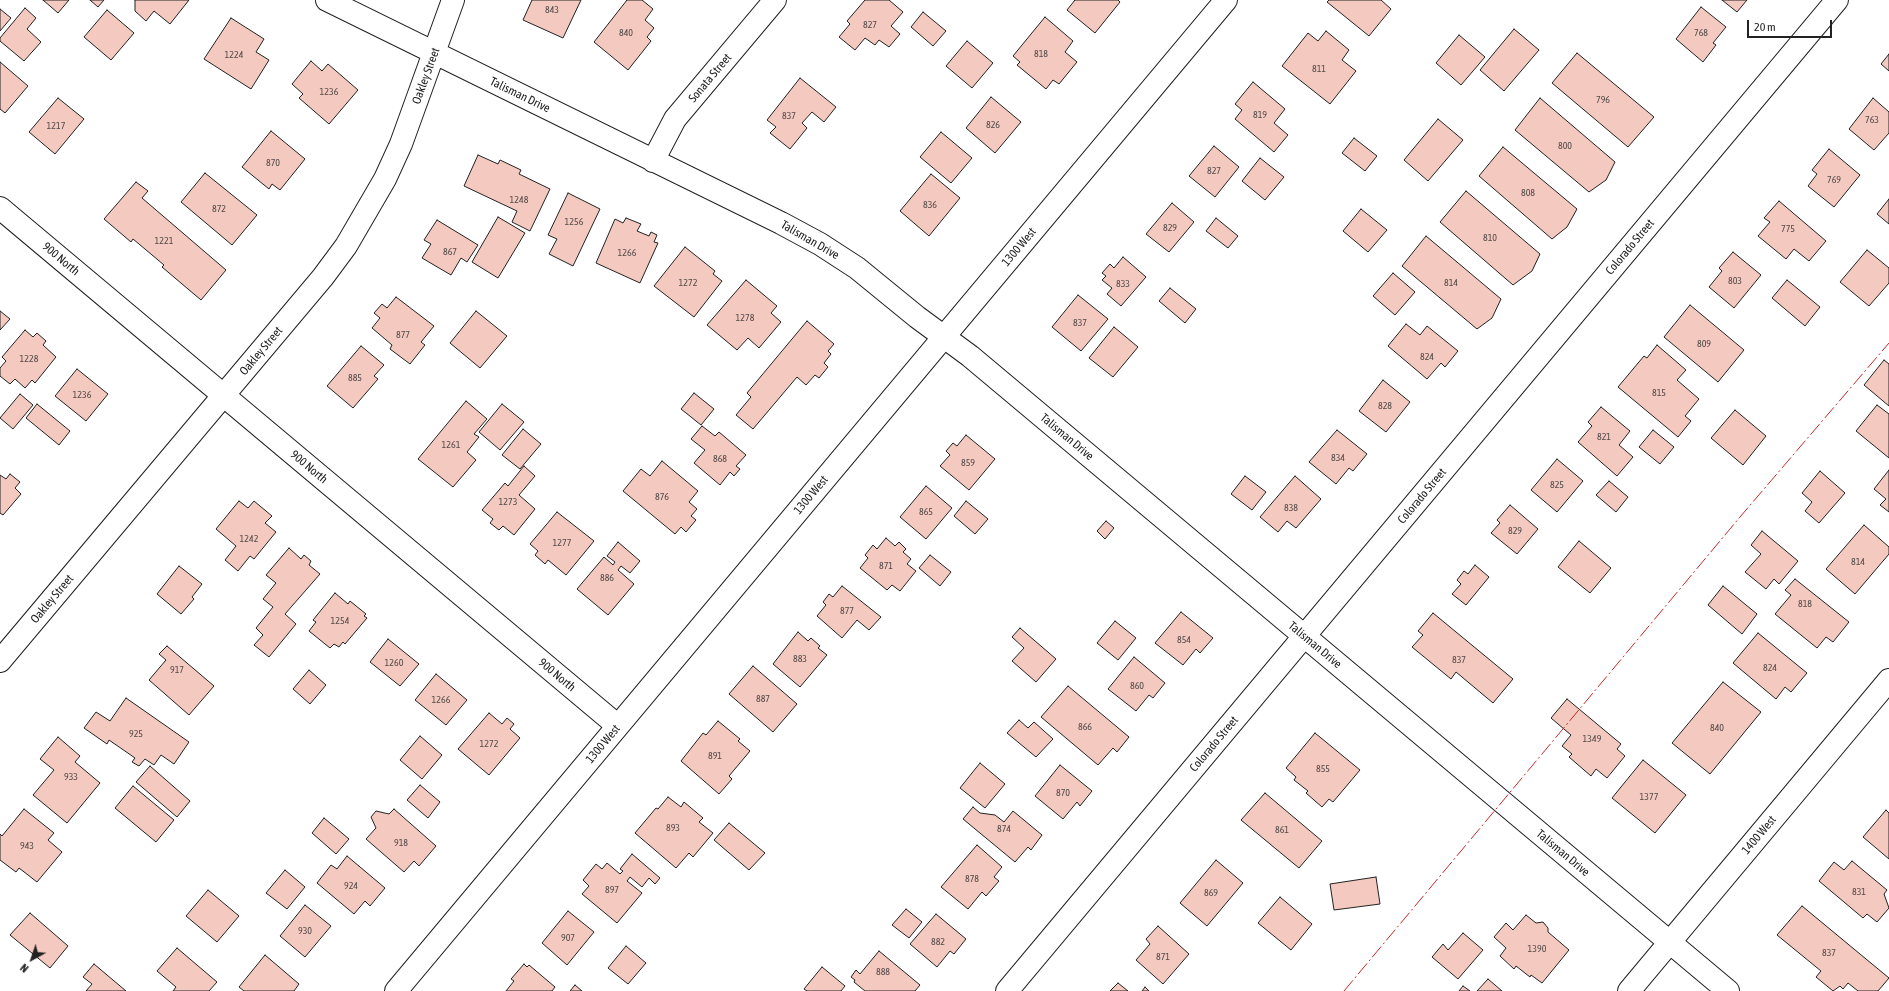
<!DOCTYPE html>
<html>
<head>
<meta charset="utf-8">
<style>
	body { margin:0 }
	#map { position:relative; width:1889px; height:991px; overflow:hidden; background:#fff; font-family:"Asap Condensed",sans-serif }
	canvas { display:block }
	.north { position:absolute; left:12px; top:939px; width:40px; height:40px; -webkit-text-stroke:3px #fff; paint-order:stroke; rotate:220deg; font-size:11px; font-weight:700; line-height:16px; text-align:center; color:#222 }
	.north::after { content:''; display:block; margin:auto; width:14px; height:18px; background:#222; clip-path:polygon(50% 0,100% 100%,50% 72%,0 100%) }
	.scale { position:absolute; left:1747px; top:20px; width:85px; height:18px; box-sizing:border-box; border:2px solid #222; border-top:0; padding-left:5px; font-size:12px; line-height:14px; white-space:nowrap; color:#222; -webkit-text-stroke:3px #fff; paint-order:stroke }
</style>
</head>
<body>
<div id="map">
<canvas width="1889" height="991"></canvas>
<div class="north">N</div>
<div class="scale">20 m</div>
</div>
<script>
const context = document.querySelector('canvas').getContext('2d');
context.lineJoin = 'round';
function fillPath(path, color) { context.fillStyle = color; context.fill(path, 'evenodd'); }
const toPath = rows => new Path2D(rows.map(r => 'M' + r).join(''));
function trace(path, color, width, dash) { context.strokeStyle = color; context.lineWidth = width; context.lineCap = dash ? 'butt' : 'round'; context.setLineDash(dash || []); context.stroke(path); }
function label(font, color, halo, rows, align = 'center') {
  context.font = font + ' "Asap Condensed",sans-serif'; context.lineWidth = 3; context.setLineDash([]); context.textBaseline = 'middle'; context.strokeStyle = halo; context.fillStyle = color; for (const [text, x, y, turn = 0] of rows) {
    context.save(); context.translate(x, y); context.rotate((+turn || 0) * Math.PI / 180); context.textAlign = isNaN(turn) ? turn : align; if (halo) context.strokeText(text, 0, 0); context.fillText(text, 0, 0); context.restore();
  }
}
const building = toPath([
	[43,0,69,0,58,13,43,0],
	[90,0,104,0,98,7,90,0],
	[135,0,189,0,170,24,154,11,146,21,135,11,135,0],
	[532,0,581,0,563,38,523,20,532,0],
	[627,0,642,0,653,9,645,20,654,28,647,37,651,41,628,70,594,42,627,0],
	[865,0,889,0,903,12,891,26,900,34,889,47,879,40,875,45,865,38,855,50,839,37,850,24,847,21,865,0],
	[1075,0,1118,0,1120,2,1095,33,1067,10,1075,0],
	[1329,0,1381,0,1391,9,1369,36,1327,2,1329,0],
	[1722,0,1747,0,1737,12,1722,0],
	[1701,7,1726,27,1713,43,1716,45,1703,62,1676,39,1701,7],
	[25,8,36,18,27,29,41,42,24,61,0,41,0,38,25,8],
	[0,9,11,18,0,31,0,9],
	[107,10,134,33,111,60,84,37,107,10],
	[923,12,946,31,933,46,911,27,923,12],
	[1045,17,1073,41,1065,52,1077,62,1059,84,1053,80,1046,89,1017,65,1020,62,1013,56,1045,17],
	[231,18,264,39,256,52,269,60,251,89,204,59,231,18],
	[1514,29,1539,50,1504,91,1480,70,1514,29],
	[1326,31,1349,50,1342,60,1356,71,1330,104,1282,66,1308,33,1318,41,1326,31],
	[1459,35,1485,57,1461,85,1436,63,1459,35],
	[967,41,993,63,972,88,946,66,967,41],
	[1577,53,1654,117,1628,147,1552,83,1577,53],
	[1889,54,1889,71,1881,64,1889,54],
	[311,61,322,71,328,64,358,90,329,124,299,98,303,94,292,84,311,61],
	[0,62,28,86,5,113,0,109,0,62],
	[800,78,836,107,824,122,812,112,802,123,807,128,790,149,770,133,776,127,767,120,800,78],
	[1253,82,1285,109,1274,123,1288,135,1274,152,1235,119,1242,110,1235,104,1253,82],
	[991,97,1021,122,995,153,966,128,991,97],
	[58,98,84,119,55,154,29,132,58,98],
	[1540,98,1615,162,1606,180,1589,192,1515,130,1540,98],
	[1873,98,1889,112,1889,133,1874,150,1849,129,1873,98],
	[1438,119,1463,140,1428,181,1404,160,1438,119],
	[271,131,305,159,280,190,272,184,269,189,242,167,271,131],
	[941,132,972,158,951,183,920,157,941,132],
	[1354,138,1377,156,1365,171,1342,153,1354,138],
	[1214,146,1239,167,1215,197,1189,176,1214,146],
	[1503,147,1577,209,1567,227,1552,239,1479,176,1503,147],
	[1829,149,1860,175,1834,207,1808,186,1817,174,1812,170,1829,149],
	[478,155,498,164,500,160,521,170,519,174,550,189,530,231,512,222,517,211,464,186,478,155],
	[1260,158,1284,177,1265,200,1242,181,1260,158],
	[205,173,257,215,232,245,181,202,205,173],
	[931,174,960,198,929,236,900,211,931,174],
	[136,182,148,191,142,198,226,270,201,300,162,267,164,265,133,239,131,242,104,219,136,182],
	[1466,191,1540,254,1532,271,1513,285,1440,222,1466,191],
	[568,193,600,209,573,266,549,254,557,239,548,235,568,193],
	[1889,199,1889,224,1877,214,1889,199],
	[1779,201,1826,241,1809,261,1794,249,1786,259,1758,236,1770,222,1764,218,1779,201],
	[1172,203,1194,222,1169,252,1146,234,1172,203],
	[1361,209,1387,230,1368,252,1343,231,1361,209],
	[498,217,525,233,498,278,472,262,498,217],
	[626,218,641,224,637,231,649,236,651,232,657,235,654,242,658,243,640,283,596,263,615,219,623,223,626,218],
	[1216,218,1238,236,1228,248,1206,231,1216,218],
	[437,220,478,245,467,262,461,258,451,275,422,258,431,244,424,240,437,220],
	[1426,236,1501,299,1492,318,1477,329,1402,266,1426,236],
	[685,247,715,271,713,274,722,281,694,317,654,286,685,247],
	[1867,250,1889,268,1889,283,1869,306,1840,282,1867,250],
	[1733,252,1761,275,1734,308,1709,287,1722,271,1719,268,1733,252],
	[1123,257,1146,277,1121,306,1107,294,1112,288,1102,280,1106,276,1102,273,1110,264,1114,268,1123,257],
	[1393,273,1415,292,1395,315,1373,296,1393,273],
	[746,280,777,306,771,313,781,322,759,348,748,338,737,350,707,325,746,280],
	[1787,280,1820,307,1805,326,1772,298,1787,280],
	[1170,288,1196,309,1185,323,1159,301,1170,288],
	[1078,295,1108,319,1081,351,1052,327,1078,295],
	[396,297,434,326,421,342,425,345,410,364,390,349,392,345,372,328,380,318,374,313,382,304,387,308,396,297],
	[1690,305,1744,350,1718,382,1664,337,1690,305],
	[0,311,10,319,0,330,0,311],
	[476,311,507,336,480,368,450,343,476,311],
	[807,321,834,344,828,351,831,354,824,363,828,367,819,378,815,375,806,385,797,377,753,429,736,415,751,397,747,393,807,321],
	[1406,324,1420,335,1427,326,1458,351,1445,367,1441,363,1427,379,1388,346,1406,324],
	[1114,327,1138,347,1113,377,1089,358,1114,327],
	[25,330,33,337,37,333,46,341,43,345,56,357,35,383,32,380,25,388,15,379,10,384,0,376,0,368,6,361,2,357,25,330],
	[1657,345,1686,370,1677,380,1699,399,1685,416,1691,421,1678,437,1618,387,1644,356,1647,358,1657,345],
	[361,346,384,365,374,376,378,379,353,408,327,386,361,346],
	[1884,360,1889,364,1889,406,1864,385,1884,360],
	[77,369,108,394,86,421,55,396,77,369],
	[1383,380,1410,402,1386,432,1359,411,1383,380],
	[694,393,714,409,701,425,681,409,694,393],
	[20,394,33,405,13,429,0,418,20,394],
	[466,401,487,419,474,434,479,437,467,452,476,460,453,487,418,459,466,401],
	[37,404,70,431,59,445,26,418,37,404],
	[502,404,524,422,500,450,479,432,502,404],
	[1877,405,1889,414,1889,458,1856,431,1877,405],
	[1601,407,1630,431,1619,445,1633,457,1617,476,1578,442,1592,426,1588,422,1601,407],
	[1735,410,1766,436,1743,465,1711,438,1735,410],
	[702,426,715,436,719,432,746,455,736,466,740,469,734,476,730,472,720,485,694,463,705,450,691,439,702,426],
	[523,429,541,444,520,469,502,455,523,429],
	[1337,430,1367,454,1353,471,1349,468,1336,484,1309,462,1337,430],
	[1653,430,1674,447,1660,464,1639,447,1653,430],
	[966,435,995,459,969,490,940,466,950,455,946,451,953,443,957,446,966,435],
	[1557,459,1583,481,1557,512,1531,490,1557,459],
	[662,461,698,491,689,502,697,509,691,516,696,520,686,532,681,527,675,534,623,491,641,469,650,476,662,461],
	[524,466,535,476,519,495,535,509,514,535,503,526,499,530,490,523,493,519,482,510,505,483,508,486,524,466],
	[1889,470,1889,512,1880,505,1886,499,1874,489,1889,470],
	[1820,471,1845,493,1819,523,1805,511,1812,502,1802,493,1820,471],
	[10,474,20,482,15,488,21,494,3,515,0,513,0,475,6,479,10,474],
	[1245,476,1266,492,1252,510,1231,494,1245,476],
	[1295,476,1321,499,1296,528,1287,521,1278,532,1260,517,1295,476],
	[1609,481,1628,497,1616,512,1596,495,1609,481],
	[926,486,952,508,926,539,900,517,926,486],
	[239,501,248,508,254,501,272,516,265,523,276,532,254,559,250,556,238,571,225,560,236,546,216,529,239,501],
	[966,501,988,519,975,534,954,516,966,501],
	[1510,505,1538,529,1517,554,1491,533,1500,523,1497,520,1510,505],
	[557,512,594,541,566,575,548,560,545,564,535,555,538,551,530,544,557,512],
	[1106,521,1114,528,1105,539,1097,531,1106,521],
	[1864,525,1889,547,1889,554,1855,594,1826,569,1864,525],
	[1762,531,1798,561,1779,584,1774,579,1766,589,1745,572,1761,554,1751,545,1762,531],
	[886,538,895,546,899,542,906,549,903,552,911,559,907,564,916,571,900,591,892,585,887,590,860,568,868,558,865,555,873,545,877,549,886,538],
	[1579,541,1611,568,1590,593,1558,567,1579,541],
	[618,542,640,561,630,573,621,566,618,570,634,584,608,615,577,589,604,557,613,565,615,562,607,556,618,542],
	[289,548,301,559,304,555,311,561,309,565,320,574,285,614,296,624,269,657,254,645,263,635,256,628,273,607,263,599,276,583,266,575,289,548],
	[930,555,951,572,940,586,919,568,930,555],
	[1475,565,1489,577,1466,605,1452,594,1461,584,1457,580,1464,571,1468,574,1475,565],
	[179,566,202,584,192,597,194,599,181,614,157,594,179,566],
	[1795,579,1849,622,1833,642,1826,637,1817,648,1775,614,1791,595,1785,590,1795,579],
	[842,586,881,617,869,630,857,620,842,638,817,616,826,605,823,602,829,594,833,597,842,586],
	[1723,586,1757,614,1742,634,1708,605,1723,586],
	[335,593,348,604,350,601,366,614,364,616,367,618,345,644,343,642,339,647,334,644,330,648,309,631,316,622,313,620,335,593],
	[1181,612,1213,638,1200,653,1196,649,1183,665,1155,643,1181,612],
	[1433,613,1513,679,1493,703,1456,672,1451,679,1412,647,1423,635,1418,631,1433,613],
	[1115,621,1136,638,1118,660,1097,643,1115,621],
	[1020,628,1056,659,1036,682,1012,661,1024,648,1012,637,1020,628],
	[798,632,808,641,811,638,820,646,818,648,827,655,800,687,773,664,798,632],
	[1758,633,1807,673,1791,692,1785,687,1776,699,1733,663,1758,633],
	[388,639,419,664,400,686,370,662,388,639],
	[167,646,214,686,189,715,149,680,166,660,159,654,167,646],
	[1134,657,1165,683,1153,698,1149,695,1136,711,1108,689,1134,657],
	[753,666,797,704,773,732,729,694,753,666],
	[309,670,326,685,310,704,293,689,309,670],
	[436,674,467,700,446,725,415,700,436,674],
	[1723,682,1761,712,1710,774,1672,743,1723,682],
	[1068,686,1129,737,1117,752,1113,748,1098,765,1041,717,1068,686],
	[126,698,189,742,174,764,161,755,154,765,145,759,139,766,132,762,135,758,109,740,107,744,84,728,96,712,110,721,126,698],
	[1567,699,1621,744,1617,749,1625,756,1607,778,1596,769,1591,776,1569,757,1572,754,1562,746,1571,735,1551,718,1567,699],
	[489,713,502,724,507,718,514,724,510,729,520,738,489,775,458,749,489,713],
	[1019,720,1028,728,1034,722,1053,739,1036,757,1007,733,1019,720],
	[718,721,740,739,738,741,750,751,729,776,732,779,719,794,681,761,703,733,706,735,718,721],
	[1315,733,1360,770,1333,802,1329,799,1322,807,1306,793,1308,791,1294,780,1296,777,1286,768,1315,733],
	[420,736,442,755,422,779,400,760,420,736],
	[58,737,80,756,75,762,100,783,67,823,33,795,54,770,40,759,58,737],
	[1643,760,1686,795,1655,833,1612,798,1643,760],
	[980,763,1005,784,985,808,960,788,980,763],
	[1060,765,1092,791,1080,806,1077,802,1063,819,1035,796,1060,765],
	[150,766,190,801,177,817,136,782,150,766],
	[420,785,440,802,428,818,407,800,420,785],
	[133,786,174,820,156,842,115,808,133,786],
	[1265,793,1322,841,1299,868,1241,820,1265,793],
	[668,797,681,807,684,802,703,818,699,822,713,833,693,857,689,853,676,868,635,833,656,808,658,809,668,797],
	[973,807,980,813,995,815,1004,822,1013,811,1042,835,1031,850,1028,847,1015,862,963,819,973,807],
	[24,809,54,833,48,840,62,852,37,882,19,868,16,872,0,860,0,834,2,836,24,809],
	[394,809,436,846,419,866,414,861,404,872,366,839,376,828,371,817,376,811,389,814,394,809],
	[1886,810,1889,813,1889,859,1863,837,1886,810],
	[324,818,349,839,336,854,312,833,324,818],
	[729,823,765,853,749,870,714,840,729,823],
	[977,845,1002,867,994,877,999,881,986,896,982,892,968,909,941,887,977,845],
	[632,854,660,878,655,884,649,878,642,887,630,877,627,881,642,893,617,923,582,894,589,886,583,880,596,864,602,869,607,863,620,874,623,871,620,869,632,854],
	[347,856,385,888,370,906,365,901,354,914,317,883,331,865,337,869,347,856],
	[1216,860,1243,883,1207,926,1180,903,1216,860],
	[1852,861,1887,890,1884,894,1889,908,1877,922,1867,914,1863,918,1819,881,1834,862,1844,870,1852,861],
	[285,870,305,887,287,909,266,893,285,870],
	[1376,877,1380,904,1334,910,1330,884,1376,877],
	[208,890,239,916,217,942,186,916,208,890],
	[1280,897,1312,924,1291,950,1258,923,1280,897],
	[305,905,331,926,305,957,280,936,305,905],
	[1802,906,1889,978,1878,991,1858,991,1848,983,1843,989,1840,986,1833,991,1816,977,1821,971,1777,935,1802,906],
	[906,909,922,922,909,938,892,925,906,909],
	[568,911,594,932,567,965,542,943,568,911],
	[30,913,68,946,50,968,10,935,30,913],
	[936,914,966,939,954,954,950,951,937,967,910,944,936,914],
	[1526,915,1536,923,1543,922,1548,928,1548,932,1569,950,1542,983,1531,975,1530,977,1516,966,1514,969,1500,956,1506,948,1494,937,1506,923,1513,930,1526,915],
	[1158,926,1189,954,1163,984,1136,960,1150,944,1146,939,1158,926],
	[1463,933,1483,950,1458,979,1432,957,1443,944,1448,950,1463,933],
	[626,946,646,963,628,984,608,968,626,946],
	[177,948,217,982,209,991,173,991,176,987,157,971,177,948],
	[879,951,920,985,915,991,865,991,854,982,855,980,851,977,856,970,860,974,879,951],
	[265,955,299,984,294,991,244,991,239,987,265,955],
	[94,964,126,991,86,991,92,984,83,977,94,964],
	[524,964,527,967,529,965,555,987,552,991,506,991,514,981,511,979,524,964],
	[822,967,845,986,841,991,807,991,804,989,822,967],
	[1488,979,1502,991,1477,991,1488,979],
	[1118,983,1128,991,1110,991,1118,983],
	[575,985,582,991,570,991,575,985],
	[1463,986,1470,991,1459,991,1463,986],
	[1145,987,1149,991,1142,991,1145,987]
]);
fillPath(building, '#f3c9c0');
trace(building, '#222', 1);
const street = toPath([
	[327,0,781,223,820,244,857,268,917,317,970,356,1728,991],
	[653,161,675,119,775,0],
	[0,208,618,726],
	[0,661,323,277,346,246,385,179,401,144,453,0],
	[396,991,1226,0],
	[1007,991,1837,0],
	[1629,991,1889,680]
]);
trace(street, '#222', 24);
trace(street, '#fff', 22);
trace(toPath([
	[1344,991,1740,517,1889,343]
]), '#c62828', 1, [14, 3, 2, 3]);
label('10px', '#564c4a', null, [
	["843",552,10],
	["827",870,25],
	["840",626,33],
	["768",1701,33],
	["818",1041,54],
	["1224",234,55],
	["811",1319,69],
	["1236",329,92],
	["796",1603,100],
	["819",1260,115],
	["837",789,116],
	["763",1872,120],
	["826",993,125],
	["1217",56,126],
	["800",1565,146],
	["870",273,163],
	["827",1214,171],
	["769",1834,180],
	["808",1528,193],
	["1248",519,200],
	["836",930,205],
	["872",219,209],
	["1256",574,222],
	["829",1170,228],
	["775",1788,229],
	["810",1490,238],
	["1221",164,241],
	["867",450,252],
	["1266",627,253],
	["803",1735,281],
	["1272",688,283],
	["814",1451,283],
	["833",1123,284],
	["1278",745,318],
	["837",1080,323],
	["877",403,335],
	["809",1704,344],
	["824",1427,357],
	["1228",29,359],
	["885",355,378],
	["815",1659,393],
	["1236",82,395],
	["828",1385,406],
	["821",1604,437],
	["1261",451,445],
	["834",1338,458],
	["868",720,459],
	["859",968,463],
	["825",1557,485],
	["876",662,497],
	["1273",508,502],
	["838",1291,508],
	["865",926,512],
	["829",1515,531],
	["1242",249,539],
	["1277",562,543],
	["814",1858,562],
	["871",886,566],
	["886",607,578],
	["818",1805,604],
	["877",847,611],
	["1254",340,621],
	["854",1184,640],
	["883",800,659],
	["837",1459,660],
	["1260",394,663],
	["824",1770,668],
	["917",177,670],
	["860",1137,686],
	["887",763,699],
	["1266",441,700],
	["866",1085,727],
	["840",1717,728],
	["925",136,734],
	["1349",1592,739],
	["1272",489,744],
	["891",715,756],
	["855",1323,769],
	["933",71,777],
	["870",1063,793],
	["1377",1649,797],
	["893",673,828],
	["874",1004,829],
	["861",1282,830],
	["918",401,843],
	["943",27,846],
	["878",972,879],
	["924",351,886],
	["897",612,890],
	["831",1859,892],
	["869",1211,893],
	["930",305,931],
	["907",568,938],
	["882",938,942],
	["1390",1537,949],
	["837",1829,953],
	["871",1163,957],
	["888",883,972]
]);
label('12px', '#222', '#fff', [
	["Oakley Street",426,76,-70],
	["Sonata Street",710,78,-50],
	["Talisman Drive",520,95,26],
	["Talisman Drive",810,240,30],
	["1300 West",1019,247,-50],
	["Colorado Street",1630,247,-50],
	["900 North",61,259,40],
	["Oakley Street",261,351,-50],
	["Talisman Drive",1067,437,40],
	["900 North",309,467,40],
	["1300 West",811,495,-50],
	["Colorado Street",1422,496,-50],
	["Oakley Street",52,599,-50],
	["Talisman Drive",1315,645,40],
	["900 North",557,675,40],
	["1300 West",603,744,-50],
	["Colorado Street",1214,744,-50],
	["1400 West",1759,835,-50],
	["Talisman Drive",1563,853,40]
]);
</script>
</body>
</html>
